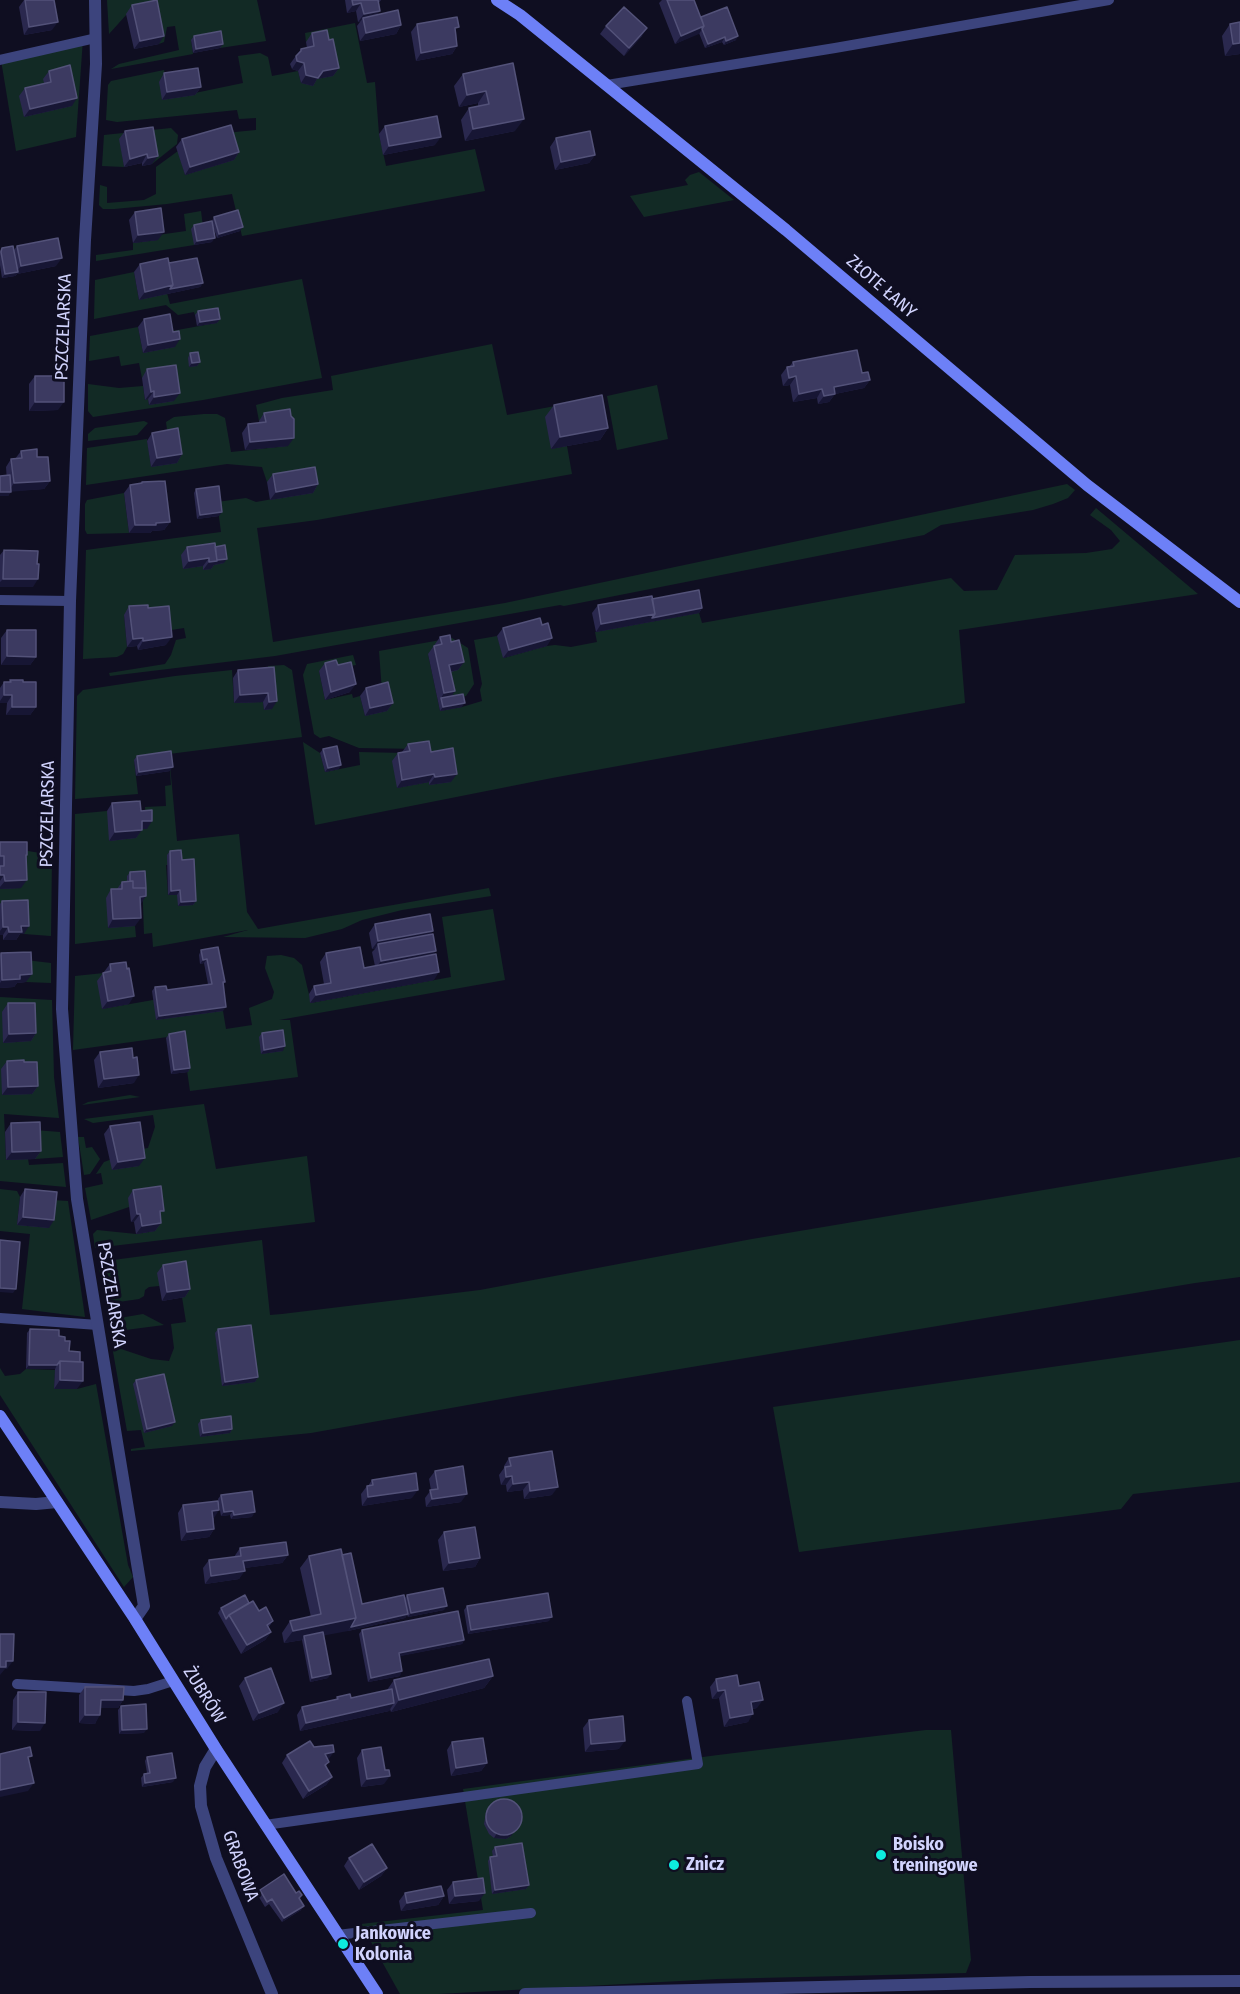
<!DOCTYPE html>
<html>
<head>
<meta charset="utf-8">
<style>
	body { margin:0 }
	canvas { display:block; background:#0f0e21 }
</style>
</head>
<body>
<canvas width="1240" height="1994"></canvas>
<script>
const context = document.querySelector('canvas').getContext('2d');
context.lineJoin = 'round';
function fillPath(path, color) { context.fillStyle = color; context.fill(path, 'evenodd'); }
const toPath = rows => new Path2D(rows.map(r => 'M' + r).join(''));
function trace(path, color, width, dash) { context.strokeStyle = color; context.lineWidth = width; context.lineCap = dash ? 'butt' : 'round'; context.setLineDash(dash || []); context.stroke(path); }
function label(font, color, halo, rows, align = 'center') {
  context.font = font + ' "Fira Sans Condensed",sans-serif'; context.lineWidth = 6; context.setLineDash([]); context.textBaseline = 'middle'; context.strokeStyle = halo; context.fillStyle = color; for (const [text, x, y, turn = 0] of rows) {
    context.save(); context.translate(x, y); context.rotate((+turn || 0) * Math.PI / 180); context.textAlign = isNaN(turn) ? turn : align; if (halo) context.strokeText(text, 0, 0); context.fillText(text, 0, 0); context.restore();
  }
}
fillPath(toPath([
	[107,0,257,0,266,41,220,48,218,36,191,40,193,54,111,69,119,64,179,50,175,26,167,27,164,42,159,44,151,8,127,14,109,34],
	[355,23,367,83,375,82,379,134,386,166,475,149,485,191,242,236,232,194,167,204,114,209,103,209,99,205,100,185,107,187,107,203,144,200,156,194,156,167,178,151,185,175,233,160,225,133,256,130,256,118,239,119,237,110,117,122,106,120,108,85,111,81,164,70,166,80,195,93,243,83,238,56,260,53,268,57,272,76,298,71,301,83,321,39,306,42,305,33],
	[83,39,76,137,16,151,1,60],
	[171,128,178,135,177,144,152,164,120,140,124,167,102,166,104,135],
	[699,172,734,200,644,217,630,196,688,185,685,180,690,175],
	[201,211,203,227,194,245,96,261,96,255,133,250,133,243,158,240,158,235,186,231,184,214],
	[134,272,139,300,167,293,170,304,302,279,322,378,203,400,93,417,88,411,88,384,119,388,143,386,145,400,148,399,149,405,170,373,142,378,139,363,121,366,119,356,89,361,90,336,138,327,143,353,172,331,216,323,195,315,194,312,178,315,166,305,94,319,95,280],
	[492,344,507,415,582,401,551,449,567,446,572,474,317,520,257,528,273,642,505,603,1067,484,1075,490,1068,498,1053,504,1033,510,941,525,924,535,564,606,560,605,275,656,110,676,109,673,165,664,171,655,176,640,186,638,184,628,165,631,124,615,127,647,123,654,117,657,83,659,86,550,221,532,217,502,246,498,256,502,312,492,267,482,262,467,227,464,86,485,87,448,147,439,151,466,168,437,166,422,174,417,204,414,217,414,225,418,231,452,288,446,259,421,256,405,282,398,333,390,331,376],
	[657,385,668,439,617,450,607,396],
	[144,421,148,423,137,435,88,441,88,434,95,428],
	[124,493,129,533,87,534,85,530,85,504,87,500],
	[1096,508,1198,594,959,630,965,703,552,778,315,825,303,742,320,753,325,772,360,765,359,752,402,753,397,788,429,782,423,749,359,748,329,736,320,738,314,734,303,675,307,664,353,655,356,665,319,671,325,700,352,694,353,698,360,696,365,716,382,691,379,651,452,638,468,648,474,684,466,696,449,700,428,654,440,711,462,707,482,701,480,690,482,684,474,640,497,636,504,658,547,646,555,645,571,647,597,642,595,632,699,613,702,623,951,578,964,591,997,590,1015,555,1086,553,1112,549,1120,541,1111,530,1090,515],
	[284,665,292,670,302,737,169,754,177,841,239,834,247,912,258,929,489,888,491,896,402,910,362,920,342,929,305,938,223,937,248,930,153,947,152,933,144,934,142,876,135,926,136,937,75,944,75,814,107,811,136,829,147,828,145,807,166,806,165,786,171,785,169,756,134,760,138,794,75,799,77,696,83,690,175,676,232,670,234,703,263,702,264,709,268,666],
	[166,865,168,865,193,905,177,895,168,895],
	[22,850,52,855,51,936,24,934,23,909,0,909,0,889,21,888],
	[493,909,505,980,279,1020,290,1020,298,1077,190,1091,182,1035,73,1050,75,976,104,973,102,1009,153,1000,223,1011,226,1029,252,1025,249,1008,272,999,274,992,265,968,267,956,281,955,294,958,302,965,311,1003,451,977,442,917],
	[25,960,51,963,51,983,26,982],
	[0,997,52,1000,54,1077,59,1118,4,1114,6,1160,28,1159,29,1165,63,1163,66,1187,0,1181],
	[130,1095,140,1097,82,1105,88,1102],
	[204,1104,216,1169,307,1156,315,1222,95,1248,93,1234,97,1230,136,1234,155,1231,129,1207,91,1220,85,1188,103,1184,101,1173,96,1174,104,1162,137,1150,148,1148,155,1127,153,1115,93,1123,84,1119],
	[34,1130,60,1132,63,1157,35,1159],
	[78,1137,84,1137,86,1148,92,1147,100,1159,90,1174,84,1175],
	[1240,1157,1240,1277,1195,1283,518,1396,311,1433,131,1451,131,1449,145,1447,141,1430,127,1431,112,1346,151,1359,169,1361,174,1348,171,1324,186,1322,182,1297,184,1297,159,1286,149,1287,145,1290,144,1296,139,1299,105,1304,99,1268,106,1261,262,1240,270,1315,282,1314,480,1290,752,1239],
	[0,1189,17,1191,20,1197,17,1224,51,1200,68,1201,85,1317,22,1309,30,1234,0,1231],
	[143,1314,164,1325,110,1332,108,1320],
	[1240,1340,1240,1482,1133,1494,1121,1509,799,1552,773,1407],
	[0,1368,5,1376,20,1374,26,1369,55,1370,54,1389,77,1389,96,1384,128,1565,133,1577,124,1587,0,1395],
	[926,1730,951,1730,971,1960,966,1973,717,1979,438,1994,400,1994,361,1924,483,1910,463,1789,718,1755]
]), '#122a25');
trace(toPath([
	[0,60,96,38],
	[607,85,835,48,1109,0],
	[0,600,70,601],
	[0,1318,98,1325],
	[17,1684,134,1691,148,1689,173,1681],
	[265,1825,698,1764,687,1701],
	[337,1935,531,1913]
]), '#3c447d', 10);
trace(toPath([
	[95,0,96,64,85,240,70,601,62,1009,77,1199,144,1606,135,1619],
	[0,1502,36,1504,57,1502],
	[216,1749,205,1767,200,1786,201,1806,216,1858,272,1994],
	[525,1994,1030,1982,1240,1981]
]), '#3c447d', 12);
trace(toPath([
	[497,0,520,15,786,230,1087,485,1240,602],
	[0,1416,135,1619,216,1749,377,1994]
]), '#6d80f7', 12);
fillPath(toPath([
	[24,0,54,0,52,30,24,35,19,7],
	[345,0,381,0,378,4,377,15,401,25,396,34,360,41,357,26,360,22,358,22,356,11,347,13],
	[662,0,694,0,701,17,736,40,724,45,722,42,705,48,699,33,675,44,659,3],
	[132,5,159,44,134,49,126,14],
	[417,24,456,31,457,46,452,54,416,61,411,32],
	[1230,24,1240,54,1225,56,1222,36],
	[606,26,642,36,624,56,600,34],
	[312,33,329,40,339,68,333,76,317,79,313,86,301,83,298,71,292,69,290,64,301,49,307,48,306,42],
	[194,36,223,44,220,48,193,53,191,40],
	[513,63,515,131,465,141,461,120,469,108,478,106,478,103,459,107,454,86,463,74],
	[49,71,72,106,24,117,19,96,25,88,44,83,43,79],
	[164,73,201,87,195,95,162,100,159,82],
	[385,126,435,145,383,155,379,134],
	[153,127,152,164,142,166,142,163,124,167,119,139,125,131],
	[556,138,595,155,589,163,555,170,550,147],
	[182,139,239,152,234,160,185,175,176,147],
	[135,212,158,240,133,243,129,220],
	[214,217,240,231,217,238,212,223,212,242,194,245,191,229,194,225,212,221],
	[17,246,56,266,17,274,15,276,2,278,0,265,0,251,2,248,14,250],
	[169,263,203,283,200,287,139,300,134,272,140,264],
	[198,311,220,319,217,323,197,326,195,315],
	[144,319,175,347,143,353,138,327],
	[190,353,200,362,197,366,189,367,188,358],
	[793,362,870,380,864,388,835,394,829,402,818,404,817,398,793,402,790,385,783,386,781,375,787,367,789,367],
	[147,369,174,401,149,405,148,399,145,400,142,378],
	[35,376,58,410,29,411,29,384],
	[554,405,608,428,600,440,551,449,545,417],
	[264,413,291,416,288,446,245,450,242,433,248,424,259,423,259,421],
	[152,433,182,454,177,463,151,467,147,441],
	[21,451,37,457,50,481,44,489,11,491,8,496,6,467,11,459,15,459],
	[273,474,318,484,313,493,270,500,267,482],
	[142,482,170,522,164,530,152,531,150,533,129,533,124,493,130,485,140,483],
	[196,489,219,516,197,519,194,493],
	[187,547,215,547,224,563,214,565,211,569,203,570,203,566,183,569,181,555],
	[4,550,33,587,0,587,0,555],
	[652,599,702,608,699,613,596,632,592,613,598,605],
	[129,606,148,608,166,645,138,650,137,646,127,647,124,615],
	[542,625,547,646,503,658,497,636,503,628],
	[7,630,36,657,30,665,1,665,1,638],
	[440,637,451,642,464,662,458,670,451,672,455,691,452,695,462,707,440,711,428,654],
	[325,663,338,665,350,692,325,700,319,671],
	[274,667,272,709,264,710,263,702,234,703,233,678,238,670],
	[10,680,23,682,36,707,30,715,6,715,7,703,0,703,0,688,4,682,9,682],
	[366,688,393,703,387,711,365,716,360,696],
	[408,744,451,782,429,785,429,782,397,788,392,761,398,753,402,752],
	[323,749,339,769,325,772,320,753],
	[137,756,170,771,136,776,134,760],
	[112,803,141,811,147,829,142,829,136,838,109,841,107,811],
	[0,842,27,855,26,857,21,888,0,889],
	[170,851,182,860,196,901,193,905,178,906,177,895,168,895,167,855],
	[130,872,146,896,140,904,135,926,108,928,106,898,111,889,117,889,122,882,127,881,127,876],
	[2,901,24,934,20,934,16,940,3,940,3,935,0,935,0,904],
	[375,924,433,931,430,934,433,955,434,980,310,1003,309,994,314,986,324,984,320,962,326,953,364,968,375,966,372,952,375,949,372,949,369,933],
	[201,950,225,982,223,985,223,1011,156,1020,152,991,155,987,167,990,208,984,204,963,200,964,199,955],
	[1,953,26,982,17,983,14,987,0,988,0,955],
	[110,964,129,1004,102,1009,97,981],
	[8,1003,36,1033,31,1041,3,1043,2,1012],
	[262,1033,283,1051,261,1054,259,1037],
	[169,1034,190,1068,188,1072,171,1074,166,1038],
	[100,1052,133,1058,134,1083,98,1088,94,1060],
	[7,1061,24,1062,38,1086,32,1094,2,1095,1,1069],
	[11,1123,41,1151,35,1159,6,1160,5,1132],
	[110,1126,139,1166,112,1170,104,1134],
	[25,1189,49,1228,17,1225,20,1197],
	[133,1190,160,1217,161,1223,155,1231,136,1234,134,1222,131,1222,128,1198],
	[163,1265,190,1289,185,1297,162,1301,157,1273],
	[30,1329,59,1336,65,1341,69,1351,77,1389,54,1389,55,1369,26,1369,27,1333],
	[218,1329,258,1377,255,1382,222,1386,215,1333],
	[136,1380,172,1426,144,1433,133,1384],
	[201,1420,232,1429,230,1433,200,1437,198,1424],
	[509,1458,552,1495,524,1499,523,1490,507,1492,506,1485,501,1485,499,1475,504,1468,504,1466],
	[435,1471,461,1502,426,1507,425,1498,431,1490,429,1479],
	[372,1480,412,1498,362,1506,361,1494,367,1486,368,1486],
	[221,1495,252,1517,231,1519,230,1515,221,1516,218,1499],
	[183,1505,214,1518,214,1529,209,1537,181,1541,178,1513],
	[444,1532,480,1558,475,1567,443,1571,438,1540],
	[240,1548,288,1555,282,1563,244,1568,239,1579,205,1584,203,1568,209,1560,234,1557],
	[342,1555,362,1604,405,1598,407,1595,444,1610,408,1617,407,1615,405,1618,348,1631,348,1630,323,1635,328,1678,310,1682,302,1640,284,1643,282,1633,290,1621,311,1617,300,1568,309,1556],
	[249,1603,273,1621,268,1628,271,1632,265,1640,241,1654,218,1613,221,1608],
	[467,1606,549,1621,468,1634,464,1610],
	[362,1630,464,1640,462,1644,399,1656,400,1676,368,1682,359,1634],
	[493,1676,484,1688,391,1712,390,1709,389,1711,300,1731,297,1715,302,1707,336,1700,337,1697,351,1698,387,1690,394,1680],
	[245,1678,278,1712,253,1721,239,1686],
	[716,1679,739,1686,757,1708,752,1709,748,1722,724,1727,719,1698,712,1699,710,1687],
	[85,1687,123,1700,118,1708,101,1708,95,1724,79,1723,79,1695],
	[18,1692,40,1731,12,1730,13,1700],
	[121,1706,144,1733,119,1734,118,1710],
	[589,1720,619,1749,585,1752,583,1728],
	[452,1742,487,1763,481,1771,451,1776,447,1750],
	[314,1747,328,1760,326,1767,332,1777,326,1785,303,1799,282,1763,287,1755],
	[362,1750,384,1784,361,1787,357,1758],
	[147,1757,173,1782,142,1787,141,1778,144,1774,147,1773,145,1761],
	[488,1808,511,1836,506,1839,494,1838,489,1834,484,1824,486,1812],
	[495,1847,529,1885,526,1889,492,1894,488,1861,490,1857,493,1857,492,1851],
	[349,1858,387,1868,381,1876,359,1890,344,1866],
	[453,1882,479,1901,449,1904,447,1890],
	[260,1890,300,1899,301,1910,282,1922,269,1904,265,1907,257,1894],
	[405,1893,444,1896,438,1905,401,1911,399,1901]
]), '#2a284e');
fillPath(toPath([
	[361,3,356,11,347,13,353,5],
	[380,11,374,19,363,18,360,22,358,22,364,14],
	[58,22,52,30,24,35,29,27],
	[401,25,396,34,360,41,366,33],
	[704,26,699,34,675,44,681,36],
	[647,28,642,36,624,56,629,48],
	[164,36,159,44,134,49,140,41],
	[738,36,736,40,724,45,726,41],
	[725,37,722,42,705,48,708,44],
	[1240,43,1240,54,1225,56,1233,44],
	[223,44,220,48,193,53,196,49],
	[457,46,452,54,416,61,421,53],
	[297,61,304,63,298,71,292,69],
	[339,68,333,76,317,79,313,86,301,83,306,75],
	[201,87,195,95,162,100,167,92],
	[486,91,478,103,459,107,467,95],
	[77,98,72,106,24,117,30,109],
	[524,119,515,131,465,141,473,129],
	[441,137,435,145,383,155,389,146],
	[239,152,234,160,185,175,190,167],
	[147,154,142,163,124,167,130,159],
	[595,155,589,163,555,170,561,162],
	[158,156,152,164,142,166,148,158],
	[243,227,240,231,217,238,219,234],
	[164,232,158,240,133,243,138,235],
	[215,238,212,242,194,245,197,241],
	[62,258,56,266,17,274,15,276,2,278,5,274,16,272,21,266],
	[203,283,200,287,139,300,145,292,173,285],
	[220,319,217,323,197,326,200,322],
	[180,339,175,347,143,353,148,345],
	[200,362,197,366,189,367,192,363],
	[796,376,790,385,783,386,789,378],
	[870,380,864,388,830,395,835,394,829,402,818,404,824,396,834,387],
	[822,389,817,398,793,402,799,394],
	[154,391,148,399,145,400,151,392],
	[180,393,174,401,149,405,154,397],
	[35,402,64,402,58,410,29,411],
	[608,428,600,440,551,449,560,437],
	[294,438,288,446,245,450,250,442],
	[182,454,177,463,151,467,157,458],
	[50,481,44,489,8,492,14,483],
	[318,484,313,493,270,500,276,492],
	[0,492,11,492,8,496,0,496],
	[222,512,219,516,197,519,200,515],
	[170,522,164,530,152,531,150,533,129,533,135,525],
	[209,558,203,566,183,569,189,561],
	[227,559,224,563,214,565,211,569,203,570,209,562],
	[3,579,38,579,33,587,0,587,0,582],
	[702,608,699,613,596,632,601,624,655,614],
	[172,637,166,645,138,650,143,641],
	[143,638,137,646,127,647,133,639],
	[552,638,547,646,503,658,509,650],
	[7,656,36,657,30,665,1,665],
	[464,662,458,670,444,673,449,665],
	[356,684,350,692,325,700,331,692],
	[455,691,449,700,441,698,444,693],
	[268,693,263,702,234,703,240,695],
	[4,695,12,695,7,703,0,703,0,701],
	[277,701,272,709,264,710,269,702],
	[393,703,387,711,365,716,370,708],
	[465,703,462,707,440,711,443,707],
	[12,707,36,707,30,715,6,715],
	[341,765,339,769,325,772,328,768],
	[173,767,170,771,136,776,139,772],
	[434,774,429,782,397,788,402,780],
	[457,774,451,782,429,785,435,777],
	[142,821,152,821,147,829,136,829],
	[142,830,136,838,109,841,115,832],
	[0,875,4,875,0,881],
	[27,880,21,888,0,889,0,887,5,881],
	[180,890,177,895,168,895,171,891],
	[146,896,141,904,134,905,140,897],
	[196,901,193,905,178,906,181,902],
	[141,918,135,926,108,928,113,919],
	[21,926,29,926,24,934,20,934,16,940,3,940,9,932],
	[3,927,8,927,3,935,0,935,0,931],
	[433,931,427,939,378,944,375,949,372,949,378,941],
	[436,951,430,959,375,969,381,961],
	[207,959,204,963,200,964,203,960],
	[439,972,434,980,310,1003,316,995],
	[32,974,26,982,17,983,14,987,0,988,0,983,2,980,20,975],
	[134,996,129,1004,102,1009,108,1001],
	[226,1007,223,1011,156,1020,159,1016],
	[36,1033,31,1041,3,1043,9,1034],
	[285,1046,283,1051,261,1054,264,1050],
	[190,1068,188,1072,171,1074,174,1070],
	[139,1075,134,1083,98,1088,104,1079],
	[38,1086,32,1094,2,1095,8,1087],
	[41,1151,35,1159,6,1160,12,1152],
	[145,1158,139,1166,112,1170,118,1162],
	[137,1214,140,1214,134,1222,131,1222],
	[23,1217,54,1220,49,1228,17,1225],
	[161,1223,155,1231,136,1234,142,1226],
	[0,1288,16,1289,13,1293,0,1292],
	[190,1289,185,1297,162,1301,167,1292],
	[29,1365,57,1365,55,1369,26,1369],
	[258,1377,255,1382,222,1386,225,1382],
	[60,1380,83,1381,77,1389,54,1389],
	[175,1422,172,1426,144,1433,147,1429],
	[232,1429,230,1433,200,1437,203,1433],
	[512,1476,506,1485,501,1485,506,1477],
	[529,1482,523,1490,507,1492,513,1484],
	[558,1487,552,1495,524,1499,530,1491],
	[418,1490,412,1498,362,1506,368,1497],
	[467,1494,461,1502,426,1507,432,1499],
	[219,1510,214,1518,207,1519,212,1511],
	[233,1511,230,1515,221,1516,224,1512],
	[255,1512,252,1517,231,1519,234,1515],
	[214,1529,209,1537,181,1541,187,1532],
	[288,1555,282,1563,238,1569,243,1561],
	[480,1558,475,1567,443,1571,449,1563],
	[245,1571,239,1579,205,1584,211,1576],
	[447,1606,444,1610,408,1617,411,1613],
	[408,1614,405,1618,348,1631,351,1627],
	[552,1617,549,1621,468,1634,471,1630],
	[356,1618,348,1631,305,1639,304,1636,302,1640,284,1643,293,1631],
	[271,1632,265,1640,241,1654,247,1645],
	[464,1640,462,1644,396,1657,399,1653],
	[6,1661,13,1661,7,1669,5,1669,0,1675,0,1667],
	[402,1671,400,1676,368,1682,371,1678],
	[331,1674,328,1678,310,1682,312,1678],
	[493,1676,484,1688,391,1712,399,1700],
	[725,1690,719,1698,712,1699,718,1691],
	[101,1700,123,1700,118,1708,95,1708],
	[763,1700,757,1708,746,1710,751,1702],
	[284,1703,278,1712,253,1721,259,1713],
	[394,1703,389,1711,300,1731,306,1723],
	[753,1714,748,1722,724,1727,730,1718],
	[85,1715,100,1715,95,1724,79,1723],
	[18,1722,45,1723,40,1731,12,1730],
	[147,1729,144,1733,119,1734,122,1730],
	[625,1741,619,1749,585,1752,591,1744],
	[334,1752,328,1760,325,1754],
	[487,1763,481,1771,451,1776,456,1768],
	[390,1776,384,1784,361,1787,367,1779],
	[332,1777,326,1785,303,1799,309,1791],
	[176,1778,173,1782,142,1787,145,1783],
	[34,1783,28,1791,0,1797,0,1790],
	[521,1823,511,1836,506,1839,494,1838,497,1833],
	[387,1868,381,1876,359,1890,364,1882],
	[529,1885,526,1889,492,1894,495,1890],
	[485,1893,479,1901,449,1904,455,1896],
	[444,1896,438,1905,401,1911,407,1903],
	[304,1906,301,1910,282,1922,284,1918]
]), '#171634');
const building = toPath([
	[25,0,54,0,58,22,29,27,25,0],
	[157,0,164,36,140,41,132,5,157,0],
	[352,0,378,0,380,11,364,14,361,3,353,5,352,0],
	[667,0,694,0,704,26,681,36,667,0],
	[624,7,647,28,629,48,606,26,624,7],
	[727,7,738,36,726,41,725,37,708,44,702,29,704,26,701,17,727,7],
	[398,10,401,25,366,33,363,18,398,10],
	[457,17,459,27,455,28,457,46,421,53,417,24,457,17],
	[1240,22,1240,43,1233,44,1230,24,1240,22],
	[327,30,329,40,333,39,339,68,323,71,318,78,306,75,304,63,297,61,296,56,301,51,301,49,314,46,312,33,327,30],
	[221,31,223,44,196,49,194,36,221,31],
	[513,63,524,119,473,129,469,108,489,104,486,91,467,95,463,74,513,63],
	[70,65,77,98,30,109,25,88,51,82,49,71,70,65],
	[198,68,201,87,167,92,164,73,198,68],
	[437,116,441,137,389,146,385,126,437,116],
	[231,125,239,152,190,167,182,139,231,125],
	[153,127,158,156,148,158,147,154,130,159,125,131,153,127],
	[590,131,595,155,561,162,556,138,590,131],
	[161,208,164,232,138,235,135,212,161,208],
	[238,210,243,227,219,234,214,217,238,210],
	[212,221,215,238,197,241,194,225,212,221],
	[58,238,62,258,21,266,17,246,58,238],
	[13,246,18,272,5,274,1,252,2,248,13,246],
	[168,258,173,285,145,292,140,264,168,258],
	[197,258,203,283,170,289,173,285,169,263,197,258],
	[218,308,220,319,200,322,198,311,218,308],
	[170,314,173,332,179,331,180,339,148,345,144,319,170,314],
	[857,350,862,373,868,372,870,380,834,387,835,394,824,396,822,389,799,394,796,376,789,378,787,367,794,366,793,362,857,350],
	[198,352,200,362,192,363,190,353,198,352],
	[176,365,180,393,154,397,154,391,151,392,147,369,176,365],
	[35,376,64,376,64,402,35,402,35,376],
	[602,395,608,428,560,437,554,405,602,395],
	[290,409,291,416,294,419,294,438,250,442,248,424,266,422,264,413,290,409],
	[178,428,182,454,157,458,152,433,178,428],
	[37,449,37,457,48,457,50,481,14,483,11,459,22,458,21,451,37,449],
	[315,467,318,484,276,492,273,474,315,467],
	[10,475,11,492,0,492,0,476,10,475],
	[165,481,170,522,156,523,156,525,135,525,130,485,142,483,142,482,165,481],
	[219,486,222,512,200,515,196,489,219,486],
	[215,543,217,561,209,562,209,558,189,561,187,547,215,543],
	[225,545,227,559,217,560,215,547,225,545],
	[4,550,38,551,37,564,39,564,38,579,3,579,4,550],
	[699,590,702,608,652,618,655,614,652,599,699,590],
	[652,596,655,614,601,624,598,605,652,596],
	[148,605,148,608,169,606,172,637,143,641,143,638,133,639,129,606,148,605],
	[540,618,542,625,548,623,552,638,509,650,503,628,540,618],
	[7,630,36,630,36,657,7,656,7,630],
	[450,635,451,642,459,640,464,662,449,665,455,691,444,693,434,646,442,644,440,637,450,635],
	[336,660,338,665,351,662,356,684,331,692,325,663,336,660],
	[274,667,277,701,269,702,268,693,240,695,238,670,274,667],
	[10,680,23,680,23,682,36,682,36,707,12,707,12,695,4,695,4,682,11,682,10,680],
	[388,682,393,703,370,708,366,688,388,682],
	[463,694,465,703,443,707,441,698,463,694],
	[429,741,431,752,453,748,457,774,435,777,434,774,402,780,398,753,410,751,408,744,429,741],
	[337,746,341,765,328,768,323,749,337,746],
	[171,751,173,767,139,772,137,756,171,751],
	[140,801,141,811,152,810,152,821,142,821,142,830,115,832,112,803,140,801],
	[0,842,27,842,27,855,26,855,27,880,5,881,4,875,0,875,0,866,4,866,4,856,0,856,0,842],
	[181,850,182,860,194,859,196,901,181,902,180,890,171,891,170,851,181,850],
	[145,871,146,888,133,888,133,881,130,881,130,872,145,871],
	[133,881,133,888,146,888,146,896,140,897,141,918,113,919,111,889,122,889,122,882,133,881],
	[28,900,29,926,21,926,22,932,9,932,8,927,3,927,2,901,28,900],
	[430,914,433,931,378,941,375,924,430,914],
	[433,934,436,951,381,961,378,944,433,934],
	[218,947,225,982,223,982,226,1007,159,1016,155,987,166,986,167,990,212,984,207,959,203,960,201,950,218,947],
	[360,947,364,968,436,954,439,972,316,995,314,986,331,983,326,953,360,947],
	[31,952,32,974,20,975,20,979,2,980,1,953,31,952],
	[126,962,127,969,129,968,134,996,108,1001,103,973,111,971,110,964,126,962],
	[8,1003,35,1003,36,1033,9,1034,8,1003],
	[283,1030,285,1046,264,1050,262,1033,283,1030],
	[185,1031,190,1068,174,1070,169,1034,185,1031],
	[132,1048,133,1058,137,1057,139,1075,104,1079,100,1052,132,1048],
	[24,1060,24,1062,37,1062,38,1086,8,1087,7,1061,24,1060],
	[40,1122,41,1151,12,1152,11,1123,40,1122],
	[140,1122,145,1158,118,1162,110,1126,140,1122],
	[161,1186,164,1211,160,1211,161,1223,142,1226,140,1214,137,1214,133,1190,161,1186],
	[25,1189,57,1192,54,1220,23,1217,25,1189],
	[0,1240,20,1242,16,1289,0,1288,0,1240],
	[186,1261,190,1289,167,1292,163,1265,186,1261],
	[251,1325,258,1377,225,1382,218,1329,251,1325],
	[30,1329,59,1330,59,1336,65,1337,65,1341,70,1341,69,1351,80,1352,80,1362,60,1361,57,1365,29,1365,30,1329],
	[60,1361,83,1362,83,1381,60,1380,60,1361],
	[164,1374,175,1422,147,1429,136,1380,164,1374],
	[231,1416,232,1429,203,1433,201,1420,231,1416],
	[552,1451,558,1487,530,1491,529,1482,513,1484,512,1476,506,1477,505,1467,511,1466,509,1458,552,1451],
	[463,1466,467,1494,432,1499,430,1490,438,1489,435,1471,463,1466],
	[416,1473,418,1490,368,1497,367,1486,373,1485,372,1480,416,1473],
	[252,1491,255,1512,234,1515,233,1511,224,1512,221,1495,252,1491],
	[218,1501,219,1510,212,1511,214,1529,187,1532,183,1505,218,1501],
	[475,1527,480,1558,449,1563,444,1532,475,1527],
	[286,1542,288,1555,243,1561,245,1571,211,1576,209,1560,241,1556,240,1548,286,1542],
	[341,1549,356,1618,293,1631,290,1621,321,1614,309,1556,341,1549],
	[351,1553,362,1604,404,1595,408,1614,351,1627,356,1618,342,1555,351,1553],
	[443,1588,447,1606,411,1613,407,1595,443,1588],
	[548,1593,552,1617,471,1630,467,1606,548,1593],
	[245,1595,249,1603,229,1615,226,1619,221,1608,245,1595],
	[253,1601,259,1611,266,1607,273,1621,267,1625,271,1632,247,1645,229,1615,253,1601],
	[458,1611,464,1640,399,1653,402,1671,371,1678,362,1630,458,1611],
	[323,1632,331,1674,312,1678,304,1636,323,1632],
	[0,1634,14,1634,13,1661,6,1661,6,1667,0,1667,0,1634],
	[489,1659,493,1676,399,1700,394,1680,489,1659],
	[271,1668,284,1703,259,1713,245,1678,271,1668],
	[737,1675,739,1686,759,1682,763,1700,751,1702,753,1714,730,1718,725,1690,718,1691,716,1679,737,1675],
	[85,1687,124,1687,123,1700,101,1700,100,1715,85,1715,85,1687],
	[392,1689,394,1703,306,1723,302,1707,338,1699,337,1697,350,1694,351,1698,392,1689],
	[18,1692,46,1692,45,1723,18,1722,18,1692],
	[146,1704,147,1729,122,1730,121,1706,146,1704],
	[623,1716,625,1741,591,1744,589,1720,623,1716],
	[483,1738,487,1763,456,1768,452,1742,483,1738],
	[310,1741,314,1747,333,1745,334,1752,325,1754,329,1762,325,1765,332,1777,309,1791,287,1755,310,1741],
	[30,1747,32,1756,28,1757,34,1783,0,1790,0,1754,30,1747],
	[381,1747,385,1770,389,1770,390,1776,367,1779,362,1750,381,1747],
	[172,1753,176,1778,145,1783,144,1774,150,1773,147,1757,172,1753],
	'486 1817a18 18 0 1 1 36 0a18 18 0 1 1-36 0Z',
	[522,1843,529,1885,495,1890,490,1857,497,1856,495,1847,522,1843],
	[372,1844,387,1868,364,1882,349,1858,372,1844],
	[284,1874,296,1893,299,1891,302,1895,299,1898,304,1906,284,1918,272,1899,267,1902,260,1890,284,1874],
	[483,1878,485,1893,455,1896,453,1882,483,1878],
	[441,1886,444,1896,407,1903,405,1893,441,1886]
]);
fillPath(building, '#3c3a61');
trace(building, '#535279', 1.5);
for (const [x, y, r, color] of [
	[881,1855,6,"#0decde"],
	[674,1865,6,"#0decde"],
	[343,1944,6,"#0decde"]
]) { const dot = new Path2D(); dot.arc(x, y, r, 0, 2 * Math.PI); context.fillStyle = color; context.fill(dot); trace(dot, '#0f0e21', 2); }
label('18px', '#d1d3fd', '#0f0e21', [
	["ZŁOTE ŁANY",881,287,41],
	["PSZCZELARSKA",64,327,-88],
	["PSZCZELARSKA",48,814,-89],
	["PSZCZELARSKA",111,1295,81],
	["ŻUBRÓW",204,1695,58],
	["GRABOWA",240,1866,70]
]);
label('bold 18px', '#d1d3fd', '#0f0e21', [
	["Boisko",893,1845],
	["treningowe",893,1866],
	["Znicz",686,1865],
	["Jankowice",355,1934],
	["Kolonia",355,1955]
], 'left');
</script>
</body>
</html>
